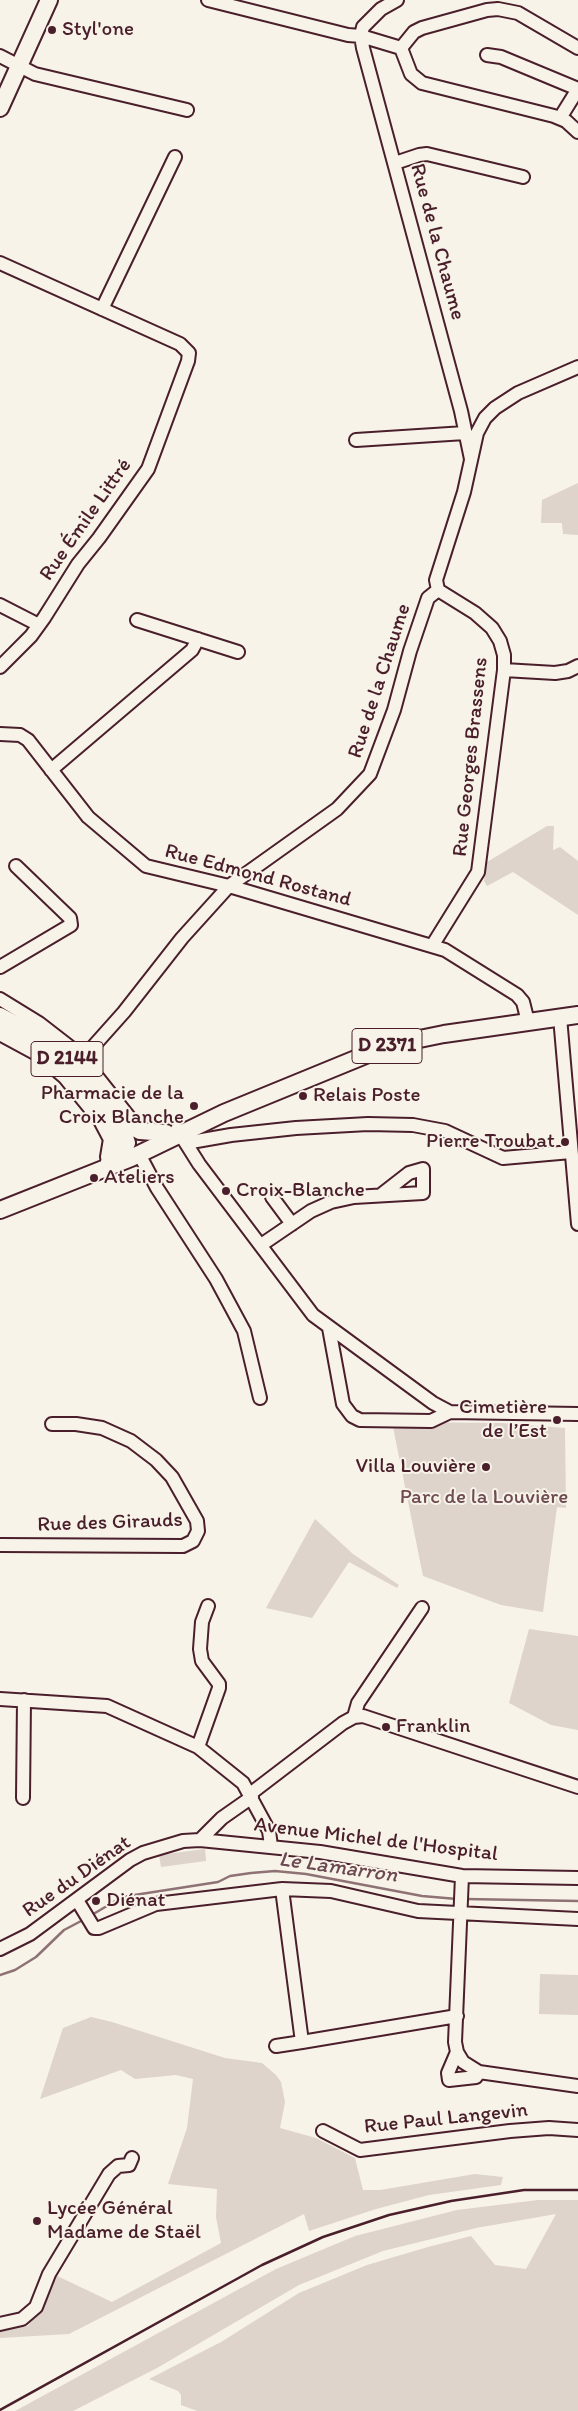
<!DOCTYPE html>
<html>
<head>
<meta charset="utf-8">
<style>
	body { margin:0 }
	canvas { display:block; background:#f7f3e8 }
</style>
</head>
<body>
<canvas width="578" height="2411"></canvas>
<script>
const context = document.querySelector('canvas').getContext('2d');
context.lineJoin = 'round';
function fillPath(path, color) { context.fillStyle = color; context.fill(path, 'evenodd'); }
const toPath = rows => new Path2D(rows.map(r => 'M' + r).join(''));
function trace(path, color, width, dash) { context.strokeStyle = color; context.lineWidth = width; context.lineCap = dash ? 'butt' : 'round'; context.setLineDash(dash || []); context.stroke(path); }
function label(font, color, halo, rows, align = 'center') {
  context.font = font + ' Itim,sans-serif'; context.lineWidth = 4; context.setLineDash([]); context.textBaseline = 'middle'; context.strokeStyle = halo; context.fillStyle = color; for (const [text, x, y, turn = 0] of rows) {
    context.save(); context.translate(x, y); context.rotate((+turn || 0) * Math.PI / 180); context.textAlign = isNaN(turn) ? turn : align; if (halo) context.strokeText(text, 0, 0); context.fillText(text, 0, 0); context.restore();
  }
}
fillPath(toPath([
	[578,483,578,535,563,534,562,523,541,523,542,500],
	[547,826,554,826,553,850,560,847,578,861,578,915,513,872,487,886,484,881,487,862],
	[392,1422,501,1423,565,1428,566,1508,557,1507,543,1612,501,1605,423,1576],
	[315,1519,353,1554,399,1585,397,1588,349,1562,312,1618,266,1608],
	[529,1629,578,1636,578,1730,551,1725,509,1703],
	[205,1849,206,1861,161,1867,159,1855],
	[540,1974,578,1975,578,2015,539,2014],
	[91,2017,112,2022,225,2058,262,2063,276,2075,281,2082,285,2102,280,2128,316,2138,355,2158,363,2190,380,2190,475,2174,503,2177,501,2185,429,2195,376,2209,309,2231,304,2214,69,2334,0,2338,0,2328,28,2326,41,2308,53,2274,112,2302,221,2243,216,2217,217,2189,168,2184,187,2128,193,2079,176,2075,135,2079,121,2070,40,2099,63,2028],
	[538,2200,578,2200,578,2411,197,2411,181,2405,181,2395,178,2391,149,2379,221,2342,299,2293,367,2265,428,2247,471,2236,495,2265,526,2269,556,2214,476,2228,383,2251,299,2285,157,2368,73,2411,15,2411,276,2269,355,2236,457,2210]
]), '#ded4cc');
trace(toPath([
	[465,1899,578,1901],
	[90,1916,117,1900,128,1896,218,1882,230,1876,251,1873,275,1871,306,1874,422,1896,457,1899],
	[0,1975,15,1970,36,1957,64,1930,83,1920]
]), '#8e7275', 2.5);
const minor = toPath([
	[208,0,348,35,361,36,401,48],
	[397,0,381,9,363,27,361,36,363,48,461,411,471,459],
	[401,48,411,74,422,83,554,116,566,121,578,132],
	[401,48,414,32,422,28,487,10,498,9,518,13,578,48],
	[487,55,501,57,578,89],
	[0,56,35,74,187,110],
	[560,118,578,89],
	[395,163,419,155,427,154,523,177],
	[0,263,180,344,189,353,188,361,148,469,99,538,78,564,44,618,31,636,0,667],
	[102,309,175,157],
	[356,440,465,433],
	[438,590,436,580,464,492,477,433,485,418,495,408,518,393,578,367],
	[0,605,39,625],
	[137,620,238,652],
	[504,670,555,673,568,671,578,666],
	[0,734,20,735,28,740,88,817,146,866,229,886,445,950,517,995,523,1002,528,1022],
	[51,770,192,650,198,639],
	[432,946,478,872,504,670,504,655,500,641,492,628,475,613,438,590],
	[0,967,71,925,70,918,16,866],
	[0,999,39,1023,79,1054,137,1127],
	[560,1017,578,1224],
	[79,1054,91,1049,124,1012,182,938,229,886,337,809,370,774,394,710,410,651,428,598,438,590],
	[177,1129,199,1164,313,1315,433,1403,450,1412,578,1414],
	[191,1142,231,1135,296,1128,368,1124,413,1125,445,1131,503,1158,571,1152],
	[139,1154,157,1188,216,1279,244,1331,260,1398],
	[272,1197,292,1224],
	[261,1245,311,1211,331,1202,354,1197,423,1193,423,1169,409,1173,382,1194],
	[329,1328,343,1404,352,1416,360,1420,431,1421,450,1412],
	[0,1545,183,1546,193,1541,198,1531,197,1521,172,1477,156,1460,131,1441,102,1428,76,1424,52,1424],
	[0,1699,107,1706,198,1747,243,1783,269,1831,271,1846],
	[354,1717,358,1703,422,1608],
	[198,1747,219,1688,219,1684,202,1661,200,1649,202,1622,208,1606],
	[250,1794,343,1723,354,1717,363,1716,578,1787],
	[23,1798,24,1700],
	[200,1840,320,1852,462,1876,578,1878],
	[462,1876,455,2042,457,2052,463,2062,479,2072,578,2086],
	[282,1889,302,2042,457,2016],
	[77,1900,94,1928,99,1928,156,1904,282,1889,331,1891,418,1911,578,1919],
	[0,1949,30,1934,130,1860,143,1853,183,1841,200,1840,222,1818,252,1797],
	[276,2046,302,2042],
	[457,2052,448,2073,449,2080,476,2077,479,2072],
	[323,2131,360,2150,510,2131,549,2128,578,2130],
	[0,2324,22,2319,36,2307,49,2274,109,2174,118,2166,129,2165,132,2158]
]);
const major = toPath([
	[0,108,49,0],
	[0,1016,35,1034,71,1061,119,1119,140,1131,166,1133],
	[0,1032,39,1053,66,1076,102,1120,112,1139,109,1157],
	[109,1162,119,1157,127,1143,119,1119],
	[0,1210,131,1158,224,1113,390,1045,444,1034,578,1015]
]);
trace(minor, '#4a1f2b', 16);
trace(major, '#4a1f2b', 20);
trace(minor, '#f7f3e8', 12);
trace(major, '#f7f3e8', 16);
trace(toPath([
	[0,2410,262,2265,323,2237,389,2215,451,2201,524,2190,578,2190]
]), '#4a1f2b', 2.5);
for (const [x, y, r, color] of [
	[52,30,5,"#4a1f2b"],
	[303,1096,5,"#4a1f2b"],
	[194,1106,5,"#4a1f2b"],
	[565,1142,5,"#4a1f2b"],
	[94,1178,5,"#4a1f2b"],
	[226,1191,5,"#4a1f2b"],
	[557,1420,5,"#4a1f2b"],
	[486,1467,5,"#4a1f2b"],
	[386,1727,5,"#4a1f2b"],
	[96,1901,5,"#4a1f2b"],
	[37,2221,5,"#4a1f2b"]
]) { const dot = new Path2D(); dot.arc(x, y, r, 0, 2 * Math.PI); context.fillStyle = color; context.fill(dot); trace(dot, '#f7f3e8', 2); }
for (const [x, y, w] of [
	[387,1046,70],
	[67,1059,72]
]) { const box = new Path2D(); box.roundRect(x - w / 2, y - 17.5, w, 35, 4); context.fillStyle = '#f7f3e8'; context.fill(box); trace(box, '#4a1f2b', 1); }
label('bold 20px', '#4a1f2b', null, [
	["D 2371",387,1046],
	["D 2144",67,1059]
]);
label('21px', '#4a1f2b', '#f7f3e8', [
	["Styl'one",62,30],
	["Pharmacie de la",184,1094,"right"],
	["Croix Blanche",184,1118,"right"],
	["Relais Poste",313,1096],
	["Pierre Troubat",555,1142,"right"],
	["Ateliers",104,1178],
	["Croix-Blanche",236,1191],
	["Cimetière",547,1408,"right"],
	["de l’Est",547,1432,"right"],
	["Villa Louvière",476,1467,"right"],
	["Franklin",396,1727],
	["Diénat",106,1901],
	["Lycée Général",47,2209],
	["Madame de Staël",47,2233]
], 'left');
label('21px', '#4a1f2b', '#f7f3e8', [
	["Rue de la Chaume",437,242,75],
	["Rue Émile Littré",86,520,-55],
	["Rue de la Chaume",380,681,-72],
	["Rue Georges Brassens",471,757,-84],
	["Rue Edmond Rostand",258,876,15],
	["Rue des Girauds",110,1523,-2],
	["Avenue Michel de l'Hospital",376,1840,7],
	["Rue du Diénat",77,1877,-35],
	["Rue Paul Langevin",446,2119,-6]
]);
label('21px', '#6f4c53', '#f7f3e8', [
	["Parc de la Louvière",484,1498]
]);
label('italic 22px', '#6c4950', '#f7f3e8', [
	["Le Lamarron",338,1868,8]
]);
</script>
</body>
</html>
